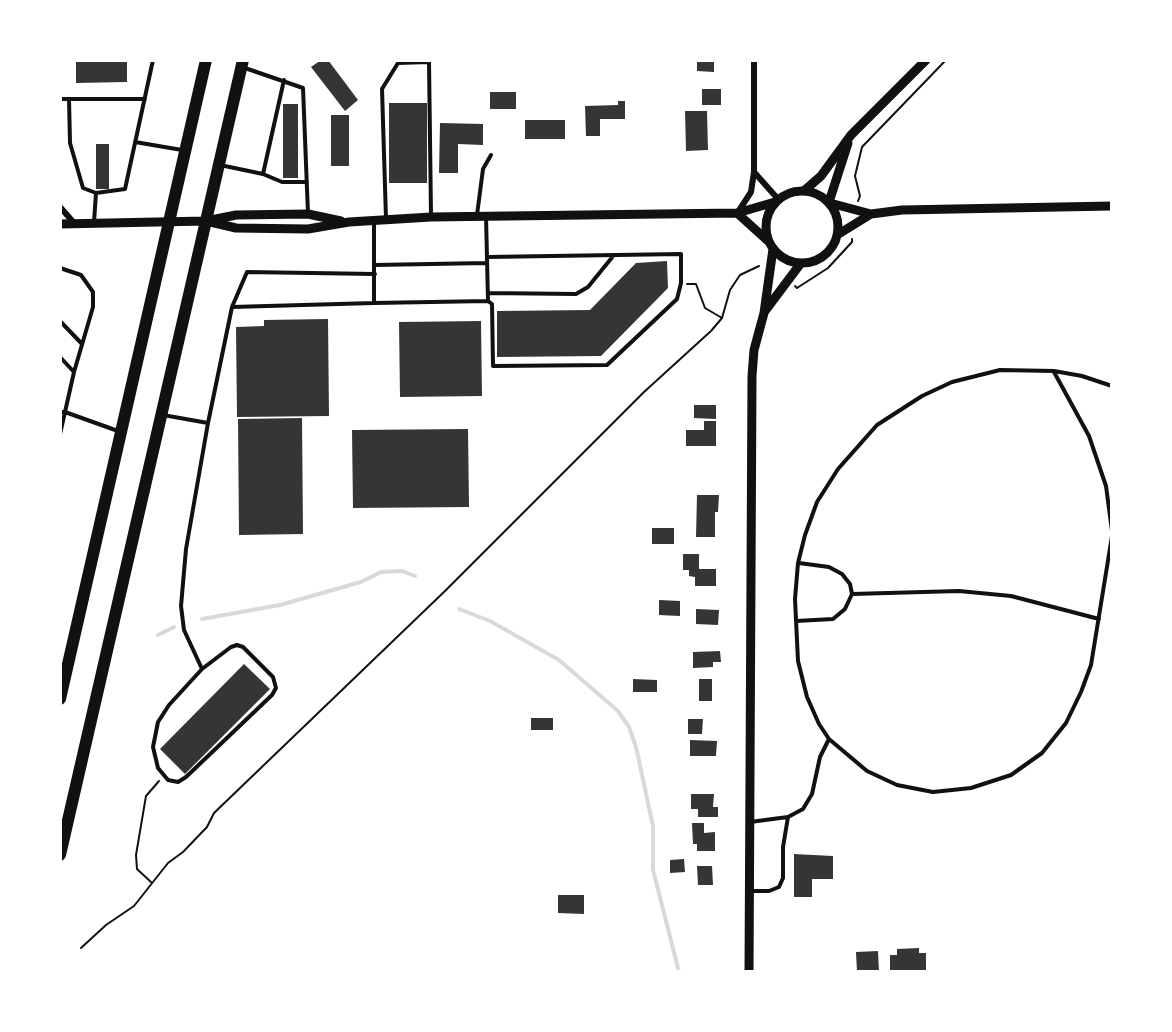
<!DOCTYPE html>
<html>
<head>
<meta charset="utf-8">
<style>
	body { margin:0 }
	#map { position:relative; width:1172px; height:1032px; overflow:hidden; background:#fff; font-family:"PT Serif",serif }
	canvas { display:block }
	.frame { position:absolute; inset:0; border:62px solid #fff; pointer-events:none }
</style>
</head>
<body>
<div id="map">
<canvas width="1172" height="1032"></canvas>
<div class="frame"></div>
</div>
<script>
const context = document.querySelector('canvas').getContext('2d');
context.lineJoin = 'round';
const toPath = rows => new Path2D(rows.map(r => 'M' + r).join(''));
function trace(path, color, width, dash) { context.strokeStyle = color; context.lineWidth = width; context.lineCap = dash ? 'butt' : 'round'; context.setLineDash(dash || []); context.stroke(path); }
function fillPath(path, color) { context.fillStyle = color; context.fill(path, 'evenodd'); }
trace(toPath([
	[459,609,490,621,559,660,618,711,629,727,636,747,653,826,653,870,679,972],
	[202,619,280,605,361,582,381,572,402,571,415,576],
	[158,635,174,627]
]), '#d9d9d9', 4);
fillPath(toPath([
	[76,60,127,60,127,82,76,83],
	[321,60,328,60,358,100,345,111,311,67],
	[697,60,714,60,714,72,697,71],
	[702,89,721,89,721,105,702,105],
	[490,92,516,92,516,109,490,109],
	[618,101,625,101,625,119,600,119,600,136,586,136,585,106,618,105],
	[389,103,427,103,427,183,389,183],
	[283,104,298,104,298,178,283,178],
	[685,111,707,111,708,150,686,151],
	[331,115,349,115,349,166,331,166],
	[525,120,565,120,565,139,525,139],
	[440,123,483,124,483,145,458,144,458,173,439,173],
	[96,144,109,144,109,189,96,189],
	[667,261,668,288,601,356,497,357,497,311,590,310,636,263],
	[328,319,329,416,237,417,236,327,264,326,264,320],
	[481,321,482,396,400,397,399,322],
	[694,405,716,405,716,419,694,418],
	[302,418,303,534,239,535,238,419],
	[704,421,716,421,716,446,686,446,686,430,704,430],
	[468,429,469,507,353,508,352,430],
	[697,495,719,495,718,512,715,512,715,537,696,537],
	[652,528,674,528,674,544,652,544],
	[683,554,699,554,699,569,716,569,716,586,695,586,695,577,689,576,689,570,683,570],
	[659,600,680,601,680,616,659,615],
	[696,609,719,610,718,625,696,624],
	[720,651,721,662,713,662,713,667,693,668,693,652],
	[244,664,270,689,185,774,160,749],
	[633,679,657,680,657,692,633,692],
	[699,679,712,679,712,701,699,701],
	[531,718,553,718,553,730,531,730],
	[688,719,703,719,702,734,688,734],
	[690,740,717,741,716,756,690,756],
	[691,794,714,794,713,807,718,807,718,817,698,817,698,809,691,809],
	[692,823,704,823,704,833,715,832,715,851,697,851,697,844,693,844],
	[794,854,833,856,833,879,812,879,812,897,794,897],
	[684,859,685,872,670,873,670,860],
	[697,866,712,866,713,885,698,885],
	[558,895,584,895,584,914,558,913],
	[919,948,919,953,926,953,926,972,890,972,890,955,897,955,897,949],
	[878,951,879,972,857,972,856,952]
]), '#353535');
trace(toPath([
	[858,201,860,196,855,176,862,147,946,60],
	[687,284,696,284,705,308,722,318],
	[795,286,797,288,828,268,852,242,852,239],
	[152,883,137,869,136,855,146,796,159,781],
	[81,948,106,925,134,906,168,863,183,852,207,827,214,813,445,591,644,392,711,331,722,318,730,290,740,275,759,266]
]), '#111', 2);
trace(toPath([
	[242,67,303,88,308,214],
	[60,99,69,99,70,143,83,188,96,193,125,189,153,60],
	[69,99,145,99],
	[135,142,182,150],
	[220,165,263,174,282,182,307,182],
	[263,174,284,80],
	[477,215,483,169,491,155],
	[386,219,382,89,398,63,429,62,431,215],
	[374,221,374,303,488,301,486,216],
	[94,222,96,193],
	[487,257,681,254,681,283,677,299,607,365,493,366,492,304,488,301],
	[374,265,487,263],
	[60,268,81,275,93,292,93,307,74,372],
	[488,293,576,294,588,287,614,255],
	[232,307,374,303],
	[60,321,82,344],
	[60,357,74,372,65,412,118,431],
	[1054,372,1089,436,1106,486,1112,531],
	[1112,386,1082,376,1054,371,1000,370,952,382,922,396,877,425,838,469,817,502,805,535,798,563,795,599,798,661,807,697,819,724,829,739,867,771,897,785,933,792,971,788,1011,775,1042,753,1066,723,1081,692,1091,665,1112,536],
	[60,412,65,412,60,434],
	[163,415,208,423,232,307,247,272,375,274],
	[852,594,959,591,1011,596,1099,619],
	[796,621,833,619,845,609,852,594,850,584,842,574,829,567,799,563],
	[237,645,243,647,273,677,276,688,272,695,186,777,178,782,168,780,158,768,153,747,158,722,169,705,202,669,231,647,237,645],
	[202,669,184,630,181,606,186,549,208,423],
	[750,822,788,817,803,809,812,794,820,757,829,739],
	[750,891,769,891,779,887,783,878,783,847,788,817]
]), '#111', 4);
trace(toPath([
	[754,172,778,199],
	[60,207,75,224],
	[738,212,751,192,754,172,754,60]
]), '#111', 6);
trace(toPath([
	[805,190,821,176,851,135,926,60],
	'766 227a36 36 0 1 1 72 0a36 36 0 1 1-72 0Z',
	[829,202,848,143],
	[830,203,871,214],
	[737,213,768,241],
	[206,221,236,228,308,229,349,222,431,217,737,213,775,202],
	[60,224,206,221,236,215,308,214,341,221],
	[837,235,871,214,902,210,1112,206],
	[765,311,801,263],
	[749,972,752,376,754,350,764,313,773,249]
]), '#111', 9);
trace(toPath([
	[60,699,206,60],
	[60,855,243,60]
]), '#111', 12);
</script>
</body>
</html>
